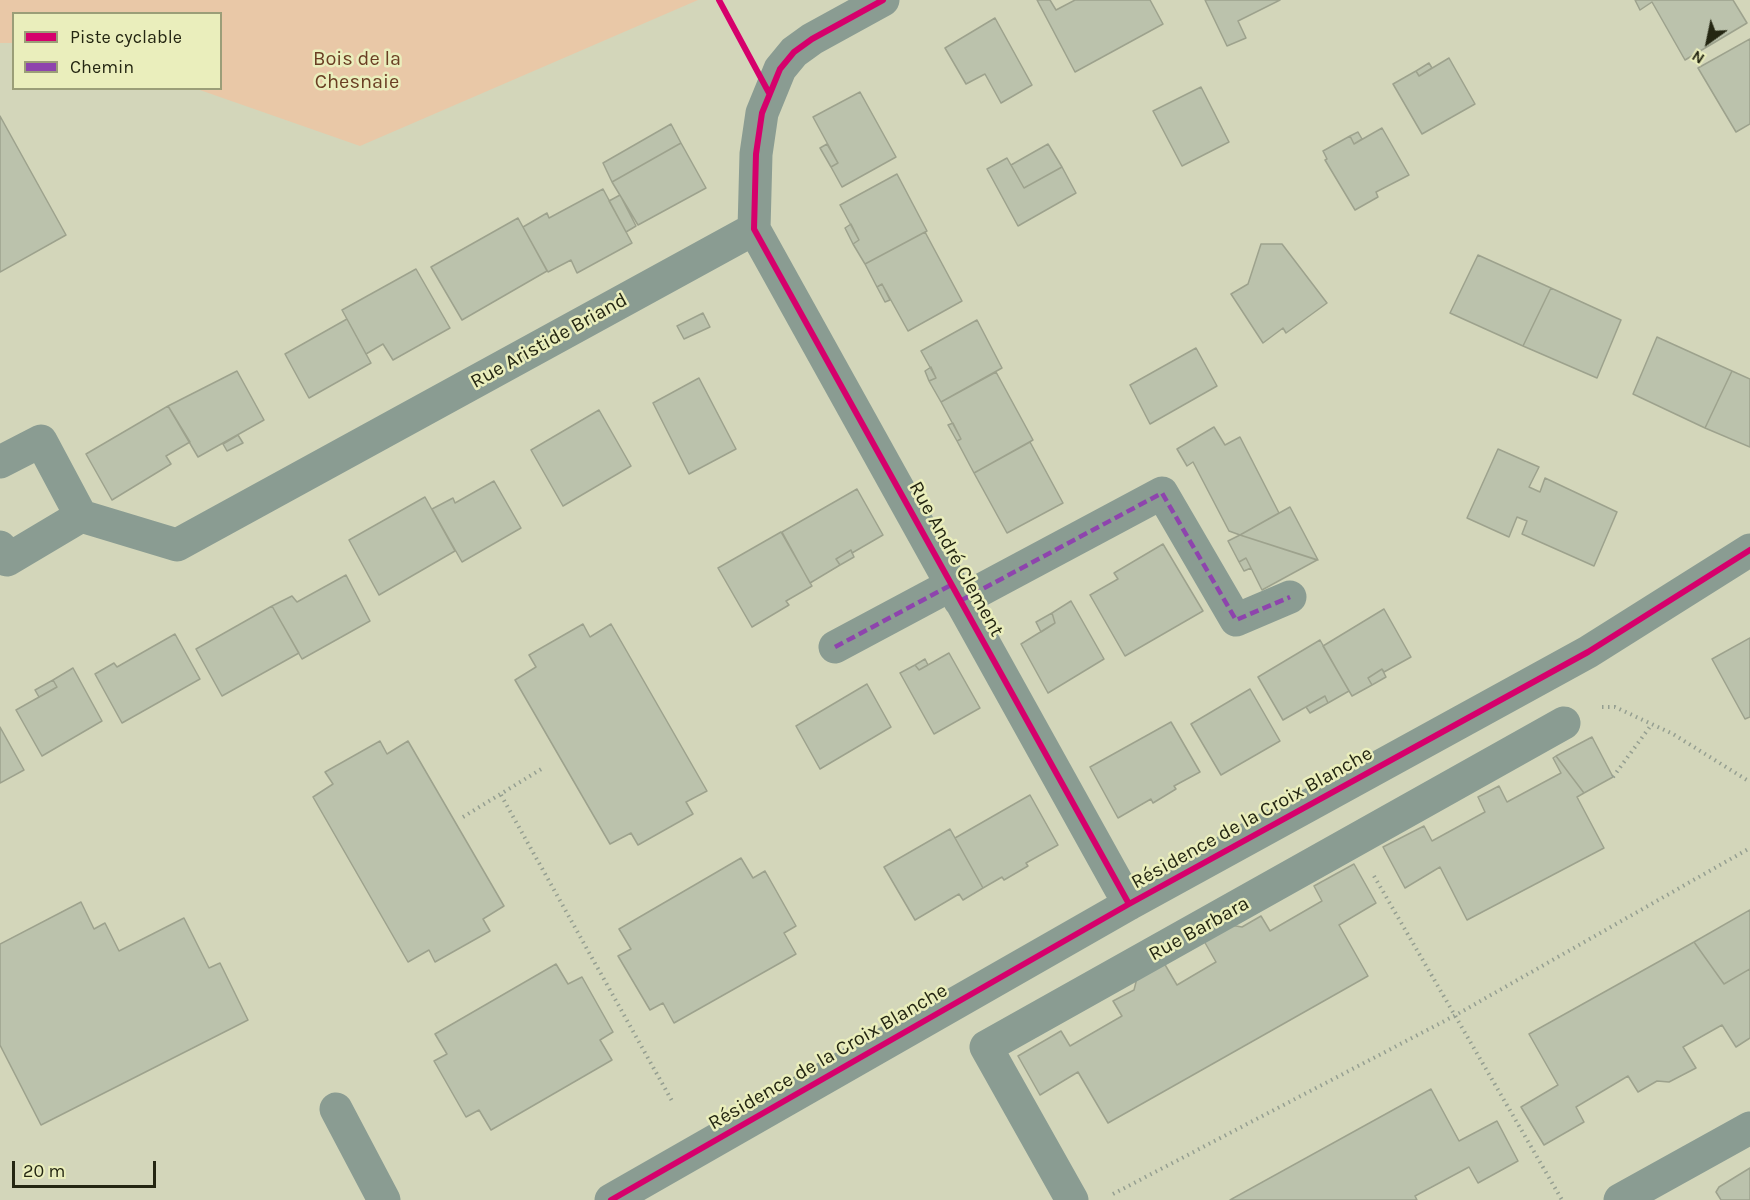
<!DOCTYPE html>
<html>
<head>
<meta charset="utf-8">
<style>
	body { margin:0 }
	#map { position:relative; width:1750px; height:1200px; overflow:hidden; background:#d3d6ba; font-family:Karla,sans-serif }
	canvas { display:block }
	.legend { position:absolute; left:12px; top:12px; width:210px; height:78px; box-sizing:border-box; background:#eaeebc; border:2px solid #9b9e78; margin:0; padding:8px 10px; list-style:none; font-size:18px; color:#242612 }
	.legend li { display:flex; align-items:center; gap:12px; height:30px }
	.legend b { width:30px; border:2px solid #9b9e78 }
	.north { position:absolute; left:1678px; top:12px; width:60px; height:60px; -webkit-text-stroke:4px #eaeebc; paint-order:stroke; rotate:213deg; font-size:16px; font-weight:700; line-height:24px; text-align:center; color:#242612 }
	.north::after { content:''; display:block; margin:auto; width:21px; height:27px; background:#242612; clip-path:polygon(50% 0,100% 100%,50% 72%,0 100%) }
	.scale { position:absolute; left:12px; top:1161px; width:144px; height:27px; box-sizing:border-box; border:3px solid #242612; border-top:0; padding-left:8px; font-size:18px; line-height:21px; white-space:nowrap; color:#242612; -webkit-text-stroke:4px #eaeebc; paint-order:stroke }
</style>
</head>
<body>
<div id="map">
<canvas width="1750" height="1200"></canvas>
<ul class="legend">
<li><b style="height:8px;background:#d6006c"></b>Piste cyclable</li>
<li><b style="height:8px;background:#8e44ad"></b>Chemin</li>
</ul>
<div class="north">N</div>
<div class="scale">20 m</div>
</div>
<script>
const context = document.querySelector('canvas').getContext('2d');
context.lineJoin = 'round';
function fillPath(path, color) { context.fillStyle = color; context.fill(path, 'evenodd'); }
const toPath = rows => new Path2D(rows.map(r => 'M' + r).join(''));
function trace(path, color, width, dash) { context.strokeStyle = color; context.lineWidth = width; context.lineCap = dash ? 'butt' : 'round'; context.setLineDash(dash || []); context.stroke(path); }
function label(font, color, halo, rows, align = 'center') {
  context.font = font + ' Karla,sans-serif'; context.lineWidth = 5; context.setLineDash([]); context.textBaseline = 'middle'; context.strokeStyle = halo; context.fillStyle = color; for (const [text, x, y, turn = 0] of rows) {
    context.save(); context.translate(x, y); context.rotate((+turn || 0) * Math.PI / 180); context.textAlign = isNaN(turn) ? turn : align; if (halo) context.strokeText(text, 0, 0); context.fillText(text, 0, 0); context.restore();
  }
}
fillPath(toPath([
	[0,0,698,0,360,146,197,89,220,88,220,14,14,14,13,43,0,43]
]), '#e9c8a7');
const building = toPath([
	[1037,0,1050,0,1056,10,1075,0,1150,0,1163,24,1075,72,1037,0],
	[1205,0,1280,0,1238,21,1246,38,1227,46,1205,0],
	[1635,0,1733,0,1747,23,1685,60,1652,2,1640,10,1635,0],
	[995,18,1032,85,1001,103,985,74,966,84,945,48,995,18],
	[1750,39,1750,124,1736,132,1698,68,1750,39],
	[1449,58,1475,104,1422,134,1393,84,1416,71,1419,76,1449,58],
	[1429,63,1432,68,1419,76,1416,71,1429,63],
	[1201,87,1229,142,1182,166,1153,111,1201,87],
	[860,92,896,157,842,187,831,167,838,163,813,117,860,92],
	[0,116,66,235,0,272,0,116],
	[671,124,681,143,612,182,603,163,671,124],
	[1382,128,1409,175,1376,192,1378,197,1355,210,1325,160,1327,159,1323,151,1350,136,1354,144,1382,128],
	[1358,132,1362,139,1354,144,1350,136,1358,132],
	[681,143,706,188,638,225,612,182,681,143],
	[827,144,838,163,831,167,820,148,827,144],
	[1048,144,1062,167,1024,188,1011,165,1048,144],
	[1007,158,1024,188,1062,167,1076,193,1018,226,987,169,1007,158],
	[897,174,927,231,865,264,853,244,859,240,840,205,897,174],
	[603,189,632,243,577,273,571,260,548,272,523,227,547,213,549,218,603,189],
	[620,195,636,226,626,232,609,201,620,195],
	[518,218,547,271,462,320,431,267,518,218],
	[851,224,859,240,853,244,845,228,851,224],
	[925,232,962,301,908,331,882,284,877,287,865,264,925,232],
	[1261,244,1282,244,1327,303,1286,333,1283,328,1263,343,1231,294,1248,284,1261,244],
	[1478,255,1551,288,1523,346,1450,313,1478,255],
	[416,269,450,328,393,360,383,344,366,354,342,310,416,269],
	[882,284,890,300,885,302,877,287,882,284],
	[1551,288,1621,320,1597,378,1523,346,1551,288],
	[703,313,710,327,684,339,677,326,703,313],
	[347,319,371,363,309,398,285,354,347,319],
	[977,320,1002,368,941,402,929,381,936,378,921,351,977,320],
	[1657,337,1732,371,1705,428,1633,394,1657,337],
	[1196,348,1217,386,1150,424,1130,385,1196,348],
	[931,367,936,378,929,381,925,371,931,367],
	[237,371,264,420,198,457,168,406,237,371],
	[1732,371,1750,379,1750,447,1705,428,1732,371],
	[996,372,1033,440,974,473,957,441,961,439,941,402,996,372],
	[699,378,736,449,689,474,653,403,699,378],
	[168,406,190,442,166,456,171,464,112,500,86,454,168,406],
	[599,410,631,466,563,506,531,450,599,410],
	[953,423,961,439,957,441,948,425,953,423],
	[1214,427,1225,445,1240,437,1279,513,1240,535,1229,531,1193,462,1187,466,1177,449,1214,427],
	[238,435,243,443,227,451,223,444,238,435],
	[1030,442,1063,503,1007,533,974,473,1030,442],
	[1498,449,1539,467,1529,487,1540,492,1545,478,1617,512,1594,566,1522,534,1527,521,1517,517,1509,537,1467,518,1498,449],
	[494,481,521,528,462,562,432,509,453,498,455,503,494,481],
	[857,489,883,535,852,553,851,550,836,559,840,565,810,583,782,532,857,489],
	[425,497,455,551,379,595,349,540,425,497],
	[1290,507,1318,560,1240,535,1290,507],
	[781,532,812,586,786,601,789,605,752,627,718,568,781,532],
	[1240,535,1317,560,1262,590,1246,558,1239,562,1228,541,1240,535],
	[1163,544,1203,611,1125,656,1090,595,1118,579,1114,573,1163,544],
	[851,550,854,557,840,565,836,559,851,550],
	[1246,558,1251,568,1244,571,1239,562,1246,558],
	[346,575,370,621,302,659,272,606,292,596,297,602,346,575],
	[1071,601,1104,659,1048,693,1021,644,1055,623,1052,613,1071,601],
	[272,606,299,653,222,696,196,649,272,606],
	[1384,609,1411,657,1384,672,1382,669,1368,678,1372,685,1352,696,1323,646,1384,609],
	[1052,613,1055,623,1041,632,1036,622,1052,613],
	[583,624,590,637,611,624,707,791,686,802,693,814,638,845,631,833,610,844,515,680,536,667,529,655,583,624],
	[175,634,200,679,122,723,95,674,114,663,117,667,175,634],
	[1750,638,1750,717,1745,719,1712,659,1750,638],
	[1320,640,1349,691,1328,703,1325,696,1283,720,1258,677,1320,640],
	[949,653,980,708,934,734,900,673,915,665,919,670,949,653],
	[925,659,928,665,919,670,915,665,925,659],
	[73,668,102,721,42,756,16,710,57,687,53,680,73,668],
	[1382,669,1386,677,1372,685,1368,678,1382,669],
	[53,680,57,687,39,697,35,690,53,680],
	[867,684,891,727,820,769,796,726,867,684],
	[1250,689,1280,741,1221,775,1191,724,1250,689],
	[1325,696,1328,703,1310,713,1306,707,1325,696],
	[1171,722,1200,772,1174,786,1176,789,1153,803,1151,799,1118,818,1090,767,1171,722],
	[0,727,24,770,0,783,0,727],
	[1592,737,1613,777,1584,793,1556,756,1592,737],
	[380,741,387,754,408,741,504,906,483,919,490,931,435,962,429,950,408,962,313,797,333,784,325,772,380,741],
	[1556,756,1584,793,1577,797,1604,848,1467,920,1440,867,1405,888,1383,847,1424,826,1432,841,1485,812,1478,797,1499,786,1507,802,1561,773,1553,758,1556,756],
	[1030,795,1058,845,1026,863,1028,866,1004,880,1002,877,983,888,955,838,1030,795],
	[950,829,983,888,963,900,959,894,915,920,884,867,950,829],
	[741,858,753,878,765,871,796,926,784,933,796,954,674,1023,663,1003,650,1010,618,956,631,949,619,929,741,858],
	[1354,864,1376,903,1339,925,1368,976,1108,1123,1078,1072,1040,1095,1018,1056,1061,1031,1070,1046,1122,1016,1113,1001,1134,990,1137,978,1164,963,1177,985,1216,962,1204,941,1230,925,1242,927,1261,916,1270,931,1322,901,1314,886,1354,864],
	[81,902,94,929,105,923,119,951,184,918,209,968,220,963,248,1020,41,1125,0,1045,0,944,81,902],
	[1750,910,1750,969,1724,984,1694,942,1750,910],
	[1694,942,1724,984,1750,969,1750,1038,1736,1047,1722,1025,1683,1047,1696,1068,1669,1082,1657,1081,1638,1092,1628,1076,1576,1107,1584,1122,1544,1145,1521,1107,1558,1085,1529,1034,1694,942],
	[556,964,568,984,582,977,613,1032,600,1040,612,1060,491,1130,479,1110,466,1117,434,1061,447,1054,435,1034,556,964],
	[1431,1089,1459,1141,1497,1121,1518,1161,1478,1183,1469,1167,1415,1196,1417,1200,1230,1200,1431,1089],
	[1750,1168,1750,1200,1721,1200,1716,1192,1719,1187,1750,1168]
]);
fillPath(building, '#bbc2ac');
trace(building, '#9da28d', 1.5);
trace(toPath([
	[1602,707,1615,707,1673,734,1750,782],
	[1613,777,1652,724],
	[501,795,672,1101],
	[463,817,543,768],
	[1374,876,1562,1200],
	[1113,1194,1454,1016,1750,848]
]), '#959f91', 4, [1.5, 4.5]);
trace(toPath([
	[883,0,812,39,794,52,780,69,762,113,756,154,754,229,1129,904],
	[0,462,41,441,81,516],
	[81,516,177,545,754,229],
	[0,547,7,560,81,516],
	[960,601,1162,493,1236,620,1290,597],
	[835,647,951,585],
	[336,1109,384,1200],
	[611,1200,1129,904,1588,652,1750,550],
	[1072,1200,986,1047,1564,723],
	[1620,1200,1750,1128]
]), '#8a9c92', 33);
trace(toPath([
	[960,601,1162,493,1236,620,1290,597],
	[835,647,951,585]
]), '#8e44ad', 4.5, [9, 4.5]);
trace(toPath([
	[719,0,769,93],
	[883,0,812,39,794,52,780,69,762,113,756,154,754,229,1129,904],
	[611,1200,1129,904,1588,652,1750,550]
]), '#d6006c', 6);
label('20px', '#6a3e23', '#eaeebc', [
	["Bois de la",357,59],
	["Chesnaie",357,82]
]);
label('20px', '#242612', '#eaeebc', [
	["Rue Aristide Briand",549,341,-29],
	["Rue André Clement",956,559,61],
	["Résidence de la Croix Blanche",1252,818,-29],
	["Rue Barbara",1199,929,-29],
	["Résidence de la Croix Blanche",828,1057,-30]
]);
</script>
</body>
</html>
